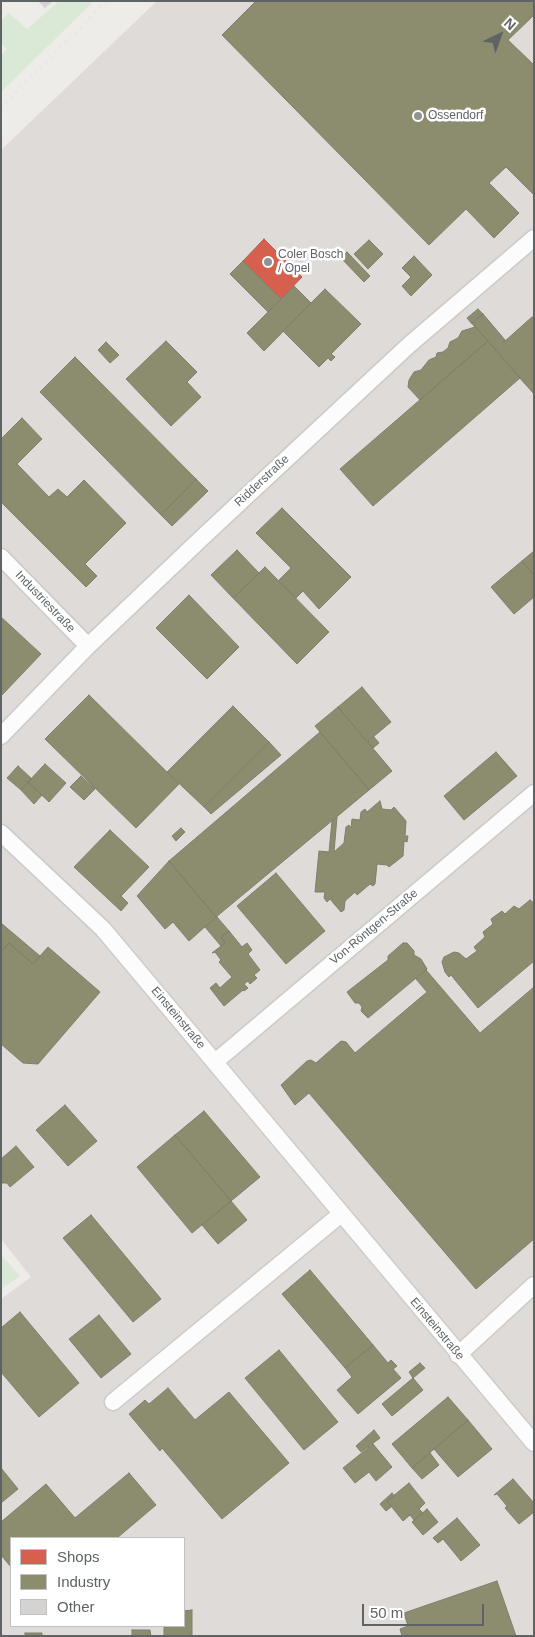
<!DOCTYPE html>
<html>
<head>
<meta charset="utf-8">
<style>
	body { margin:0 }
	#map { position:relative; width:535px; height:1637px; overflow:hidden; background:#eeece9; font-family:Arial,sans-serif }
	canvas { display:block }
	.frame { position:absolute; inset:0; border:2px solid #5e6366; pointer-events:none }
	.legend { position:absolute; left:10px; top:1537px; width:175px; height:90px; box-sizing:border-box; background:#fff; border:1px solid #bfc1c2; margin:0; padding:6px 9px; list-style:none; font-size:15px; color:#5e6366 }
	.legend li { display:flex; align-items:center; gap:10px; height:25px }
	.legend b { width:25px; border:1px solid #bfc1c2 }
	.north { position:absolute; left:475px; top:10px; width:50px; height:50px; -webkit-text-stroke:4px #fff; paint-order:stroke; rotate:42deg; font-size:14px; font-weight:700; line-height:20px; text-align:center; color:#5e6366 }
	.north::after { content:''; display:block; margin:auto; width:18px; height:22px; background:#5e6366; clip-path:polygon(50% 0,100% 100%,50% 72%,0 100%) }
	.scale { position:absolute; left:362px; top:1604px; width:122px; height:22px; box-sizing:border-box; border:2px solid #5e6366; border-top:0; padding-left:6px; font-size:15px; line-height:18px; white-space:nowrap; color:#5e6366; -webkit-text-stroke:4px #fff; paint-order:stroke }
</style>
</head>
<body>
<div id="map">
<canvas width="535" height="1637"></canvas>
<div class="frame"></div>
<ul class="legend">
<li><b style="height:14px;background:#d6604d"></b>Shops</li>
<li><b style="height:14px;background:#8c8c6e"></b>Industry</li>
<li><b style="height:14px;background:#d5d3d2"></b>Other</li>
</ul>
<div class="north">N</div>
<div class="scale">50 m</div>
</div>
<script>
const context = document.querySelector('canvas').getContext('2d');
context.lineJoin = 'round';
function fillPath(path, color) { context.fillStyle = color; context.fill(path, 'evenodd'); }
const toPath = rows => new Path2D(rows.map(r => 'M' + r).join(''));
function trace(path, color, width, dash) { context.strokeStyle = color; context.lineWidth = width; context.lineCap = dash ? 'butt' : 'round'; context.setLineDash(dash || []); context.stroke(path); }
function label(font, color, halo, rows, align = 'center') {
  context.font = font + ' Arial,sans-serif'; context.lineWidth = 5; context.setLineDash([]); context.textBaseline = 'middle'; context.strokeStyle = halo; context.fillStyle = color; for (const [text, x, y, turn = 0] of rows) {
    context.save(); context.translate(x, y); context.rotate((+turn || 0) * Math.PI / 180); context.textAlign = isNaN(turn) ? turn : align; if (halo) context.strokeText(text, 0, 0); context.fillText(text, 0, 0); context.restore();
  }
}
fillPath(toPath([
	[157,1,534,1,534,1636,1,1636,1,1299,31,1277,1,1239,1,150],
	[11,1538,184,1538,184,1626,11,1626]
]), '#dedbd9');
fillPath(toPath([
	[59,1,94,1,1,92,1,55,7,49,1,44,1,20,9,13,27,29],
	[1,1255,20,1276,1,1289]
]), '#dae9d5');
const shops = toPath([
	[264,239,302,277,281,299,243,261,264,239]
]);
fillPath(shops, '#d6604d');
trace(shops, '#b26154', 1);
const industry = toPath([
	[256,1,534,1,534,15,508,40,534,65,534,195,506,167,489,183,519,213,494,238,466,209,429,245,222,35,256,1],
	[369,240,383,254,368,269,354,254,369,240],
	[347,252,370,276,364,282,341,258,347,252],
	[414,256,432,275,411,296,402,286,411,277,402,268,414,256],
	[243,261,281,299,268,312,230,274,243,261],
	[294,286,311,303,264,351,247,333,294,286],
	[325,289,361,324,331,354,335,357,331,361,328,358,319,367,283,331,325,289],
	[478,309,483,314,472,324,467,318,478,309],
	[483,314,505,340,495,349,472,323,483,314],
	[532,317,534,319,534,394,495,350,532,317],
	[472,323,488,341,420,400,408,387,409,380,414,372,421,370,429,360,436,357,437,353,443,352,448,348,450,342,458,338,462,331,475,327,472,323],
	[166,341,197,372,187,382,201,397,171,426,126,379,166,341],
	[488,341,520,378,373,506,340,469,488,341],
	[106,342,119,355,110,363,98,350,106,342],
	[75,357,196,479,161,515,40,392,75,357],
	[22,418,42,439,17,464,49,497,58,489,67,497,84,480,126,523,85,564,97,576,86,587,1,502,1,439,22,418],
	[196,479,208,491,172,526,161,515,196,479],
	[282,508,351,577,319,609,303,591,296,598,278,581,291,568,256,533,282,508],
	[237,550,259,573,233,598,211,575,237,550],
	[534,551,534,575,522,561,534,551],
	[522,561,534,575,534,597,514,614,491,587,522,561],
	[265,567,329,632,297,664,233,598,265,567],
	[189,595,239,647,207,679,156,628,189,595],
	[1,617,41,654,1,696,1,617],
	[362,687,391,722,367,742,338,707,362,687],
	[89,695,179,784,136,828,45,739,89,695],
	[233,706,269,742,204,807,167,772,233,706],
	[338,707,392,771,369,790,315,726,338,707],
	[320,732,369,790,216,917,169,861,320,732],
	[374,737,379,743,373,748,368,742,374,737],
	[269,742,281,755,211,814,204,807,269,742],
	[496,752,517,776,464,820,444,796,496,752],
	[45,764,66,783,49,802,28,782,45,764],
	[18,766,32,779,21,790,7,778,18,766],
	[81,776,95,789,84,800,70,787,81,776],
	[28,782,42,795,34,804,21,790,28,782],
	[380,801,382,809,391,810,394,807,406,821,405,836,408,836,407,842,404,841,403,856,389,867,387,865,377,864,375,884,373,886,370,884,357,895,355,892,345,901,344,910,341,912,330,899,327,902,324,898,325,892,315,892,319,851,329,852,332,821,337,817,334,852,344,843,346,827,349,825,351,828,352,819,360,820,361,812,365,809,367,812,380,801],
	[181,828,185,832,176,841,172,836,181,828],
	[110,830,149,867,121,896,128,903,121,911,74,867,110,830],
	[169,861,216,917,189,941,173,922,165,929,137,896,169,861],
	[276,873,325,931,286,964,237,906,276,873],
	[530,900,534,903,534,961,478,1008,451,975,449,977,445,972,442,962,444,957,454,952,459,953,466,959,477,951,474,947,485,937,483,932,493,924,491,919,502,911,505,914,514,906,519,909,530,900],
	[217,917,229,931,221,937,225,943,221,946,205,927,217,917],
	[1,923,40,956,33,964,9,943,1,952,1,923],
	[229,931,242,947,247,943,252,950,248,954,260,970,254,975,257,978,250,984,248,981,244,984,248,988,244,991,243,990,224,1006,210,988,216,983,220,988,232,977,219,962,221,960,215,952,212,953,225,943,221,937,229,931],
	[9,943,33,964,48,947,100,992,38,1064,23,1063,1,1044,1,952,9,943],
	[403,943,407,943,414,951,414,955,421,959,427,969,368,1018,361,1011,362,1007,359,1003,355,1003,347,992,388,960,388,956,403,943],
	[426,970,480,1033,534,987,534,1239,476,1289,309,1093,295,1105,281,1085,307,1061,311,1060,316,1063,341,1041,346,1042,355,1053,427,992,416,979,426,970],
	[65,1105,97,1141,68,1166,36,1130,65,1105],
	[204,1111,260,1177,231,1201,175,1135,204,1111],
	[175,1135,231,1201,192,1233,137,1167,175,1135],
	[16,1146,34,1167,10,1187,7,1183,1,1183,1,1159,16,1146],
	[231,1201,247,1220,218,1244,202,1225,231,1201],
	[91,1215,161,1299,133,1322,63,1238,91,1215],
	[310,1270,373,1345,345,1368,282,1294,310,1270],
	[20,1312,79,1383,39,1417,1,1372,1,1328,20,1312],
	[99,1315,131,1354,101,1378,69,1339,99,1315],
	[373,1345,388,1363,391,1360,397,1366,393,1369,401,1378,358,1414,337,1390,352,1377,345,1368,373,1345],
	[279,1350,338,1422,304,1450,245,1378,279,1350],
	[420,1363,425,1368,413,1378,409,1372,420,1363],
	[413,1378,423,1390,392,1416,382,1404,413,1378],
	[168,1388,195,1420,229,1392,289,1463,222,1519,162,1448,160,1451,129,1414,145,1400,149,1404,168,1388],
	[448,1397,468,1420,412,1468,392,1444,448,1397],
	[468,1420,492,1449,458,1477,434,1449,468,1420],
	[374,1430,380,1438,361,1452,356,1446,374,1430],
	[373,1444,392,1467,376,1481,369,1472,355,1483,343,1468,373,1444],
	[430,1453,439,1465,422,1479,412,1468,430,1453],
	[1,1468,18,1489,1,1503,1,1468],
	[129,1473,156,1505,117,1538,11,1538,11,1567,1,1555,1,1522,46,1484,75,1518,129,1473],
	[513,1479,534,1503,534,1512,519,1524,505,1508,507,1506,497,1494,494,1495,513,1479],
	[409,1483,425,1503,419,1509,423,1513,414,1520,410,1515,403,1521,387,1501,409,1483],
	[392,1493,394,1496,387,1501,391,1507,386,1511,380,1504,392,1493],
	[427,1509,438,1522,423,1535,412,1522,427,1509],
	[457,1518,480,1545,461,1561,443,1539,438,1543,433,1538,457,1518],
	[497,1581,516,1636,402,1636,400,1629,408,1626,404,1613,497,1581],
	[192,1610,192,1636,164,1636,164,1626,184,1626,184,1611,192,1610],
	[132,1630,150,1630,151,1636,132,1636,132,1630],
	[25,1633,42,1633,42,1636,25,1636,25,1633]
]);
fillPath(industry, '#8c8c6e');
trace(industry, '#7e806c', 1);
const building = toPath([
	[38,1,53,1,45,8,38,1]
]);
fillPath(building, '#d5d3d2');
trace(building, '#dddbd8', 1);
const minor = toPath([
	[1,557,88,646],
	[1,736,88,646,207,533,409,345,534,238],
	[1,833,103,929,534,1443],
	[215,1062,534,793],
	[458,1355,534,1285],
	[113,1402,341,1214]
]);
trace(minor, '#cacbcb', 19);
trace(minor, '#fcfcfc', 16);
trace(toPath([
	[1,107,107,1]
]), '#e3e4e3', 4, [1, 6]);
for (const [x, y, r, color] of [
	[418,116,5,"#909394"],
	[268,262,5,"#909394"]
]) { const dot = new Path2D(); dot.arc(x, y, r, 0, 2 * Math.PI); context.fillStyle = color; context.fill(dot); trace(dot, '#fff', 2); }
label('12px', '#5e6366', '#fff', [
	["Ossendorf",428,116],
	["Coler Bosch",278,255],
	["/ Opel",278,269]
], 'left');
label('12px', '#5e6366', '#fff', [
	["Ridderstraße",262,481,-43],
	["Industriestraße",45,602,46],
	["Von-Röntgen-Straße",374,927,-40],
	["Einsteinstraße",178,1018,50],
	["Einsteinstraße",437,1329,50]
]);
</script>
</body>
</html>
